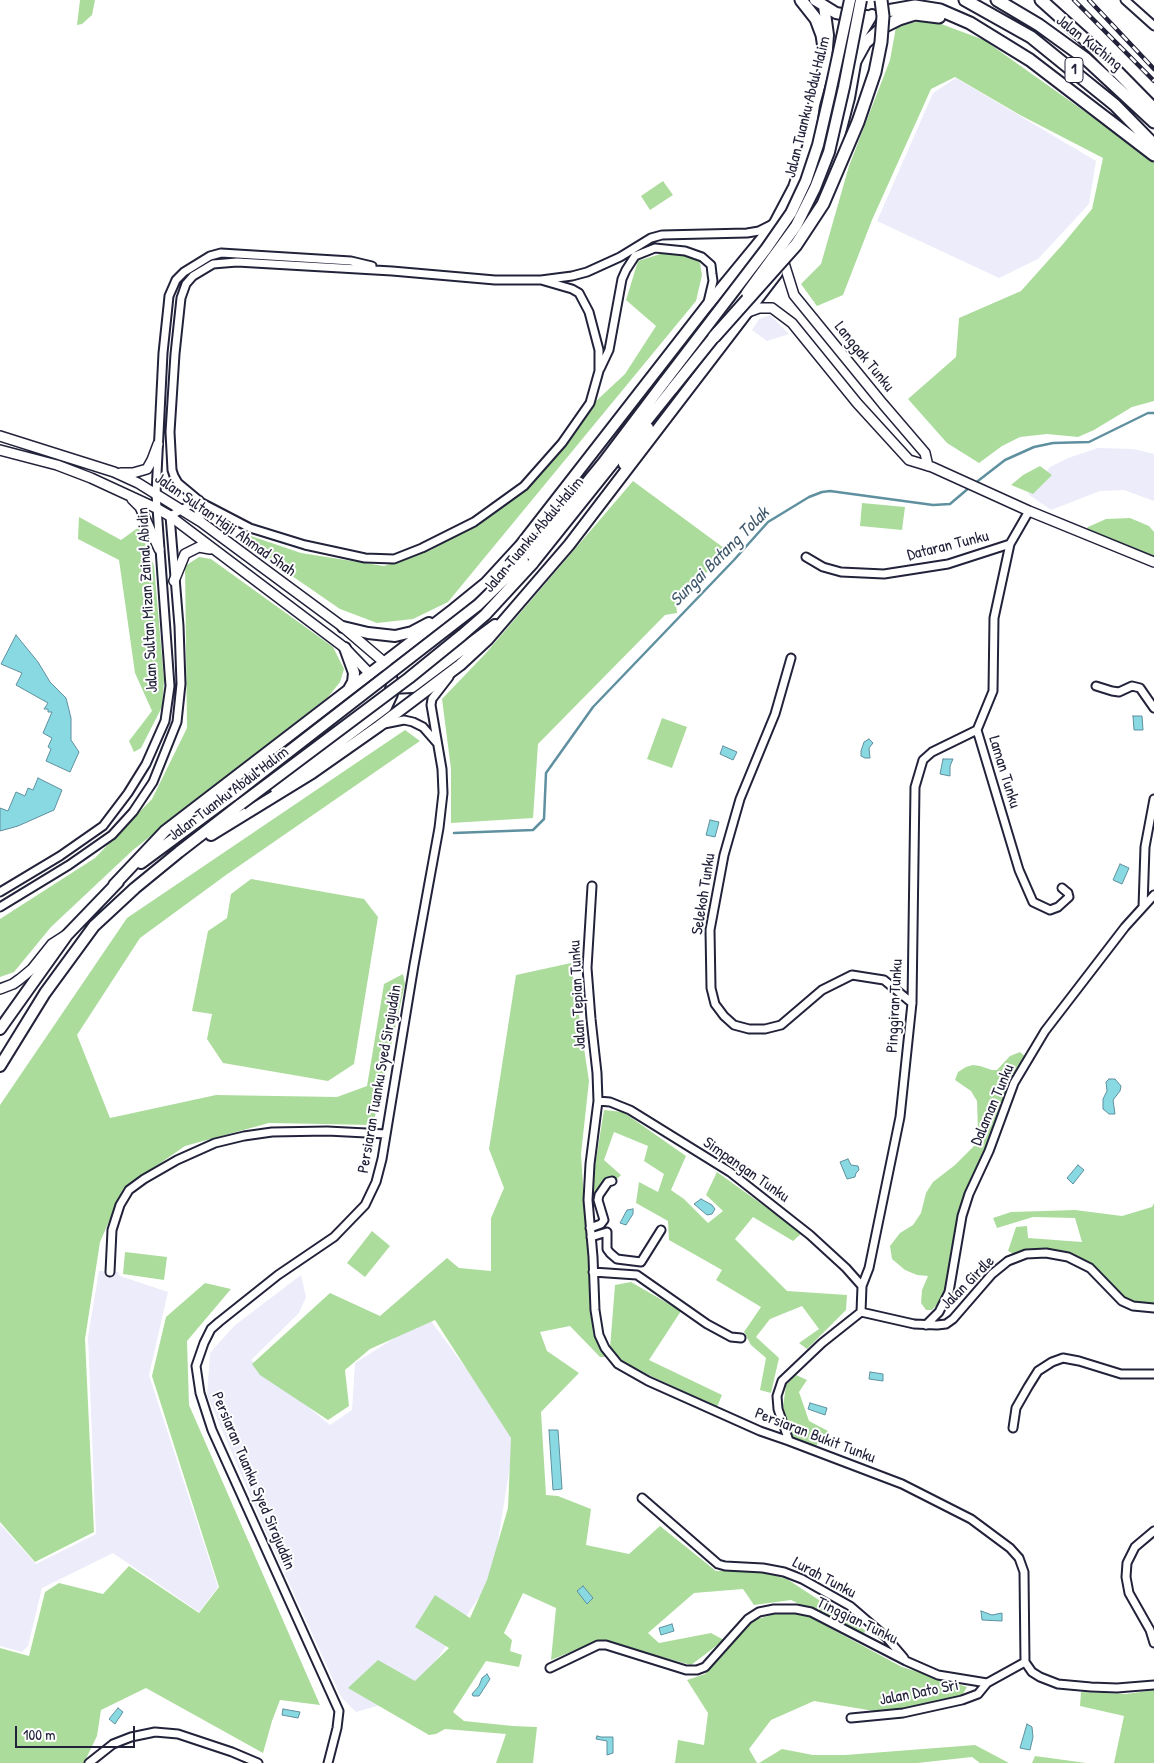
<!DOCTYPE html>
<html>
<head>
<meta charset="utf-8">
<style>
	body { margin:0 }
	#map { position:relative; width:1154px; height:1763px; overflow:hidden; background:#fff; font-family:"Patrick Hand",sans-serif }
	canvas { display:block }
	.scale { position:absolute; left:15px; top:1726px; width:120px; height:22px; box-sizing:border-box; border:2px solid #22223b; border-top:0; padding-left:6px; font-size:15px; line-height:18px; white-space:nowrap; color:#22223b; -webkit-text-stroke:4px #fff; paint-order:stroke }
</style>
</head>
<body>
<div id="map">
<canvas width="1154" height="1763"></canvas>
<div class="scale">100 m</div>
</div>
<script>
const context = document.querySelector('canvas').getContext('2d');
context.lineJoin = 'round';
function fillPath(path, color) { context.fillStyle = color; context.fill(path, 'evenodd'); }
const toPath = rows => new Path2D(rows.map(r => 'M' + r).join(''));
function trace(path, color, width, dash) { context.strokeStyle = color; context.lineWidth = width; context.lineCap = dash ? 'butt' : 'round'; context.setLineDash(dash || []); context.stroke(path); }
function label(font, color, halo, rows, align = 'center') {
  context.font = font + ' "Patrick Hand",sans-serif'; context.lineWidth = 4; context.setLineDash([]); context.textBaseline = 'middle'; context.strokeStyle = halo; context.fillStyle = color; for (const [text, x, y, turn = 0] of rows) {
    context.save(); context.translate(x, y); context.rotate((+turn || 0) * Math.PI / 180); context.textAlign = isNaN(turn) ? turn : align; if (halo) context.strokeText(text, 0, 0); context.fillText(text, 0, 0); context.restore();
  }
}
fillPath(toPath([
	[956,78,1096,161,1089,204,1038,259,999,278,877,221,933,93],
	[770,315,789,334,767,341,752,330,759,319],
	[1098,448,1134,449,1154,454,1154,501,1124,490,1100,491,1051,510,1028,494,1050,467,1068,458],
	[99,1271,118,1272,120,1276,168,1292,149,1375,218,1587,199,1612,113,1553,42,1588,28,1646,22,1652,0,1646,0,1524,36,1564,96,1534,88,1337],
	[301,1275,306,1297,299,1313,251,1360,330,1425,352,1410,355,1363,428,1317,515,1435,492,1578,412,1696,356,1712,341,1697,269,1539,207,1395,210,1353,234,1326]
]), '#ececfa');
fillPath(toPath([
	[80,0,95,0,92,15,82,24,77,25],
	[928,19,984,40,1139,150,1154,163,1154,401,1132,407,1094,430,1078,437,1047,434,1020,437,1002,446,979,463,947,443,908,399,956,357,959,318,1021,291,1063,244,1092,209,1103,158,1020,115,955,77,931,89,872,220,843,295,817,306,801,284,821,264,849,166,890,60,896,27],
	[663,181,673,195,650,210,641,196],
	[673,250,699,257,702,275,696,301,448,602,413,619,377,623,340,609,247,545,251,536,301,553,384,566,431,550,503,507,595,402,625,374,656,326,626,300,638,261],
	[1040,466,1052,475,1033,494,1011,485,1023,475],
	[633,481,728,551,676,603,677,613,665,615,538,744,533,818,451,823,451,769,442,699,486,653],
	[862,503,905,507,902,530,860,526],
	[79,517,121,540,139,527,154,566,164,680,162,707,141,748,134,752,129,741,152,711,135,673,119,560,78,539],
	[1130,518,1149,526,1154,532,1154,559,1084,532,1088,527,1106,519],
	[199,557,211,559,333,647,344,669,340,682,328,697,133,850,51,927,14,972,0,977,0,919,95,858,152,799,187,728,185,566],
	[662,718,687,727,672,768,647,759],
	[405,730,420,741,226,875,140,938,77,1035,110,1118,216,1095,337,1097,367,1086,384,984,403,974,405,984,373,1125,269,1123,185,1146,123,1189,100,1242,85,1339,94,1532,35,1562,0,1522,0,1105,127,918],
	[251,879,364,899,378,917,354,1064,328,1081,223,1063,207,1039,212,1014,192,1011,208,931,227,918,231,894],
	[571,963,589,1081,581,1154,593,1334,606,1357,600,1357,570,1326,540,1332,547,1351,579,1373,541,1412,546,1495,558,1496,591,1509,586,1545,629,1554,660,1526,716,1571,759,1571,787,1579,866,1631,862,1635,791,1600,754,1605,743,1589,694,1593,648,1633,659,1643,711,1633,724,1640,691,1665,600,1640,551,1660,556,1608,523,1593,504,1633,512,1640,510,1651,522,1655,519,1667,486,1661,453,1712,464,1721,513,1726,537,1727,533,1763,496,1763,506,1734,445,1729,436,1734,429,1735,348,1688,378,1660,415,1681,449,1648,415,1627,435,1595,470,1618,487,1580,508,1508,511,1438,435,1320,370,1349,345,1370,349,1406,328,1420,260,1375,252,1364,330,1293,380,1316,447,1258,459,1268,491,1271,491,1218,504,1188,489,1149,516,975],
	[1020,1052,1027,1058,1007,1090,998,1110,988,1144,962,1201,944,1297,932,1310,926,1310,921,1303,922,1290,928,1276,917,1275,905,1270,892,1259,890,1246,900,1233,913,1225,921,1213,926,1193,933,1182,955,1165,976,1144,978,1130,977,1101,971,1091,955,1080,958,1072,966,1067,973,1065,980,1066,992,1070,997,1070,1010,1056],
	[604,1110,623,1112,686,1156,671,1190,684,1199,708,1223,723,1211,706,1195,717,1172,802,1233,793,1241,753,1217,735,1239,787,1291,847,1295,846,1310,807,1349,799,1343,819,1329,802,1306,770,1319,756,1337,779,1358,771,1393,760,1390,766,1358,751,1345,744,1332,761,1307,716,1280,722,1270,669,1240,668,1221,636,1203,639,1182,658,1192,664,1174,644,1161,648,1146,614,1132,604,1160,621,1175,594,1202,592,1184],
	[1154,1203,1154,1303,1134,1303,1121,1295,1083,1260,1054,1250,1033,1249,1014,1254,1008,1251,1016,1227,1027,1226,1028,1238,1082,1242,1075,1218,1033,1217,997,1228,993,1218,1011,1212,1075,1210,1122,1216,1152,1207],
	[372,1231,390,1246,365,1277,347,1263],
	[125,1252,167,1257,164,1280,123,1274],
	[631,1282,681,1311,649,1360,722,1395,717,1407,625,1364,610,1348,615,1285],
	[205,1283,231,1289,187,1341,189,1405,320,1705,280,1700,272,1721,263,1753,146,1688,101,1710,97,1736,84,1763,0,1763,0,1648,29,1656,45,1592,59,1583,103,1594,129,1566,199,1613,219,1587,152,1376,166,1317],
	[796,1375,807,1380,799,1392,809,1421,828,1431,815,1447,792,1437,783,1407,786,1385],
	[778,1613,804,1614,902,1667,967,1687,960,1699,880,1712,814,1701,771,1720,749,1749,757,1763,675,1763,678,1740,704,1745,708,1713,687,1680,705,1674,751,1621],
	[1154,1690,1154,1763,1114,1763,1124,1716,1080,1706,1081,1692,1126,1694],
	[975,1745,1009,1763,980,1763,972,1757,917,1763,759,1763,782,1749,813,1755,845,1755],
	[1035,1756,1086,1763,1032,1763]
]), '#acdc9c');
const water = toPath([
	[16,635,38,662,50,682,66,698,71,718,71,740,79,752,70,772,46,761,51,749,48,747,52,738,43,733,52,712,48,712,48,709,44,709,48,703,16,685,22,673,1,664,16,635],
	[1133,716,1142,716,1143,730,1134,730,1133,716],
	[869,739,873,743,869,748,870,758,865,758,861,756,861,751,864,742,869,739],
	[723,746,737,752,733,760,720,754,723,746],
	[943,759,953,759,950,766,950,776,940,774,943,759],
	[38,778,62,790,54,810,18,826,0,831,0,808,8,811,16,792,25,796,28,788,33,790,38,778],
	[710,820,719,822,715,837,706,835,710,820],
	[1120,864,1129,868,1122,884,1113,880,1120,864],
	[1109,1079,1115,1079,1121,1086,1120,1091,1113,1100,1115,1114,1109,1114,1103,1109,1103,1099,1107,1091,1106,1082,1109,1079],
	[848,1159,851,1165,858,1166,859,1170,856,1173,855,1177,847,1179,840,1162,848,1159],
	[1078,1165,1084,1170,1073,1184,1067,1178,1078,1165],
	[701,1199,712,1205,715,1209,712,1214,707,1215,694,1204,701,1199],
	[633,1209,633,1214,626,1225,620,1223,627,1210,633,1209],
	[870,1372,883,1374,883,1381,869,1379,870,1372],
	[810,1403,827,1408,825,1415,808,1409,810,1403],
	[549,1430,558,1430,562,1489,553,1490,549,1430],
	[583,1586,593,1598,587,1604,577,1591,583,1586],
	[981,1611,992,1615,1002,1613,1002,1621,982,1620,981,1611],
	[672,1624,674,1631,661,1635,659,1628,672,1624],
	[487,1674,490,1679,479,1696,473,1696,472,1694,479,1686,482,1678,487,1674],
	[118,1708,123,1712,115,1724,109,1719,118,1708],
	[283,1709,300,1712,298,1718,282,1715,283,1709],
	[1027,1724,1032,1727,1033,1737,1030,1750,1020,1748,1027,1724],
	[597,1736,601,1737,613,1737,613,1753,607,1755,607,1741,596,1739,597,1736]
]);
fillPath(water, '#88d9e1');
trace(water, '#5f909f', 1);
trace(toPath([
	[974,484,1005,460,1034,447,1053,443,1089,442,1148,413,1154,413],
	[454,833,533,830,544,819,546,773,593,707,734,560,768,522,809,497,822,492,830,491,933,505,950,504,970,487]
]), '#5f909f', 2.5);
const minor = toPath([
	[1125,0,1154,26],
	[541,280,572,289,579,293,589,312,599,350,599,371,590,403,562,443,524,486,474,522,422,548,394,559,365,558,305,545,250,528,202,503,178,483,174,476,172,470,170,432,175,354,181,298,186,284,193,276,213,264,237,262,392,271,495,280,541,280,572,276,587,272,620,257,651,238,662,235,747,233,759,231,771,225],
	[600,369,609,350,622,279,626,270,635,256,655,248,685,251,702,257,711,265,712,274,713,281,708,302],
	[1029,511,1010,544,994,618,993,691,977,730,1019,870,1033,902,1050,910,1058,907,1069,897,1068,893,1062,888],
	[201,522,198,512,202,503],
	[806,557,823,567,841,572,884,574,948,564,1010,544],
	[791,658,775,714,740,799,724,855,710,930,711,988,715,1004,724,1016,734,1025,749,1029,765,1029,781,1025,822,990,852,975,884,980,912,1003],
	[1096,686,1112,691,1119,692,1132,686,1140,688,1154,708],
	[384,724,404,720,413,722,423,727,437,743],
	[592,886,587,968,591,1019,597,1073,598,1101,590,1164,588,1200,593,1257,595,1310,599,1335,605,1348,618,1364,648,1381,760,1431,789,1441,902,1484,971,1519,1010,1548,1019,1558,1024,1572,1025,1662,1032,1672,1040,1677,1058,1684,1091,1687,1117,1688,1154,1685],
	[0,892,60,856,103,826,128,793,146,764,165,721,170,686,156,494,163,353,168,306,169,296,176,280,184,272,210,256,221,253,351,261,372,266],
	[0,907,69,865,112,835,133,812,153,782,177,722,181,684,179,626,170,516,199,500],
	[1143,907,1145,847,1154,799],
	[598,1101,610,1102,630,1110,730,1172,810,1235,846,1268,862,1286],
	[590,1228,601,1224,604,1220,598,1200,599,1195,608,1182,612,1181],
	[591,1237,607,1232,607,1249,610,1253,617,1259,641,1262,661,1230],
	[110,1272,112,1230,120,1205,129,1190,144,1179,177,1160,215,1143,244,1136,272,1132,327,1131,386,1134],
	[593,1272,637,1275,707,1324,731,1337,741,1338],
	[861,1312,862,1286,869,1268,900,1117,912,1003,915,787,923,760,932,752,977,730],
	[926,1325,939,1312,949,1292,962,1216,969,1194,989,1151,1014,1083,1045,1031,1125,927,1154,895],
	[1013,1428,1016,1408,1028,1387,1038,1371,1052,1362,1063,1358,1079,1361,1121,1374,1154,1374],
	[789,1441,778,1409,777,1396,782,1381,822,1343,861,1312,914,1324,937,1325,946,1324,953,1319,992,1274,1008,1261,1026,1254,1046,1253,1068,1257,1090,1268,1122,1301,1133,1306,1154,1308],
	[642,1498,718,1564,725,1566,763,1568,784,1572,802,1579,850,1606,886,1637,904,1658],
	[1154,1531,1135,1547,1127,1563,1126,1577,1129,1593,1150,1630,1154,1643],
	[550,1668,598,1645,606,1645,686,1670,697,1670,705,1667,748,1619,759,1612,774,1609,796,1609,811,1612,906,1661,938,1675,987,1683,1025,1662],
	[851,1718,903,1713,962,1700,978,1694,987,1683],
	[89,1763,113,1744,131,1737,155,1732,178,1734,232,1752,258,1763],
	[328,1763,337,1728,339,1711,212,1430,200,1393,196,1366,204,1343,211,1329,219,1322,278,1275,334,1237,365,1205,376,1182,382,1159,414,965,439,828,443,793,442,769,431,705,432,699,449,677]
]);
const tertiary = toPath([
	[784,263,794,295,883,404,925,453,928,466],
	[748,312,759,308,772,308,792,323,857,403,909,460,932,467,1029,511,1154,562],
	[0,436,114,472,138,483,201,522,343,627,385,663],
	[0,450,57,465,91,478,156,508,170,516,345,648,370,674],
	[121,473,133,473,147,469,152,460,158,444],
	[132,499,140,507,159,549],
	[174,581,185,554,199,547,210,549],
	[0,989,13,984,20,979,32,969,52,944,66,935]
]);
const primary = toPath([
	[815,0,836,13,853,16,867,16],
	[799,232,822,186,837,144,849,98,860,35,872,15],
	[624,464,648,428],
	[523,561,603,463,665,381],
	[533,563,673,388],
	[343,627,368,633,395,636,412,632,429,623],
	[345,648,354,673,353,682,349,689],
	[391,688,412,687,495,625],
	[276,789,386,707,392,694,392,683,391,676,386,666],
	[211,835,312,773,379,726,460,665,488,639,569,545,777,273],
	[141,863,233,795],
	[114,885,165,831,454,609,486,583,520,546,706,307,775,223,794,187,808,147,814,105,826,61,828,35,824,6],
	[0,1029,67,935,118,882],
	[0,1066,45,993,94,926,135,888,179,852,241,804]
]);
const trunk = toPath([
	[801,0,816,19,822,35,826,61],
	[965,0,1031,37,1115,105,1154,145],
	[997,0,1039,25,1086,59,1154,122],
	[1041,0,1090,44,1154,109],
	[887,11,915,6,940,10,970,23,1030,60,1154,155],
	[854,63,865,43,883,27,899,19,915,14,939,17]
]);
trace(minor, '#22223b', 11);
trace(tertiary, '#22223b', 12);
trace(primary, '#22223b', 14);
trace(trunk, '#22223b', 15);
trace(minor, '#fff', 7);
trace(tertiary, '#fff', 9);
trace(primary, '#fff', 10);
trace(trunk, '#fff', 11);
const rail = toPath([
	[1074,0,1154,81],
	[1089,0,1154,69]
]);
trace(rail, '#22223b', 4.5);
trace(rail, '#fff', 2.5, [8]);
const primaryBridge = toPath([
	[747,293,796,226,815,188,829,152,844,87,861,0],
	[665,381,766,249,791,213,806,181,818,145,830,93,850,0],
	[673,388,718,332],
	[233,795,478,605,523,561],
	[241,804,409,678,462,635,485,615,533,563]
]);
const trunkBridge = toPath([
	[714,337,796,245,823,204,858,122,875,72,881,42,883,16,881,0]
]);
trace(primaryBridge, '#22223b', 14, []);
trace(trunkBridge, '#22223b', 15, []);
trace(primaryBridge, '#fff', 10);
trace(trunkBridge, '#fff', 11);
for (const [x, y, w] of [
	[1074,70,18]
]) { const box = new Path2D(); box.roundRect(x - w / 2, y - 12.5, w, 25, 4); context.fillStyle = '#fff'; context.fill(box); trace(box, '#22223b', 1); }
label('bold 15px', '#22223b', null, [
	["1",1074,70]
]);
label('16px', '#22223b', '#fff', [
	["Jalan Kuching",1089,43,38],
	["Jalan Tuanku Abdul Halim",808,107,-76],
	["Langgak Tunku",864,357,51],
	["Jalan Sultan Haji Ahmad Shah",225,525,35],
	["Jalan Tuanku Abdul Halim",534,535,-50],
	["Dataran Tunku",948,546,-14],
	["Jalan Sultan Mizan Zainal Abidin",148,600,-93],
	["Laman Tunku",1004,772,73],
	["Jalan Tuanku Abdul Halim",229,794,-37],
	["Selekoh Tunku",704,894,-81],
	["Jalan Tepian Tunku",578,995,-93],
	["Pinggiran Tunku",895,1006,-87],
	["Persiaran Tuanku Syed Sirajuddin",380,1079,-80],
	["Dalaman Tunku",993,1105,-67],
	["Simpangan Tunku",746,1170,35],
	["Jalan Girdle",968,1283,-45],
	["Persiaran Bukit Tunku",815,1436,21],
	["Persiaran Tuanku Syed Sirajuddin",253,1481,67],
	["Lurah Tunku",824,1578,28],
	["Tinggian Tunku",857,1621,26],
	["Jalan Dato Sri",919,1693,-11]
]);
label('italic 18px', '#41596d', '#fff', [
	["Sungai Batang Tolak",720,557,-45]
]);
</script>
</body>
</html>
